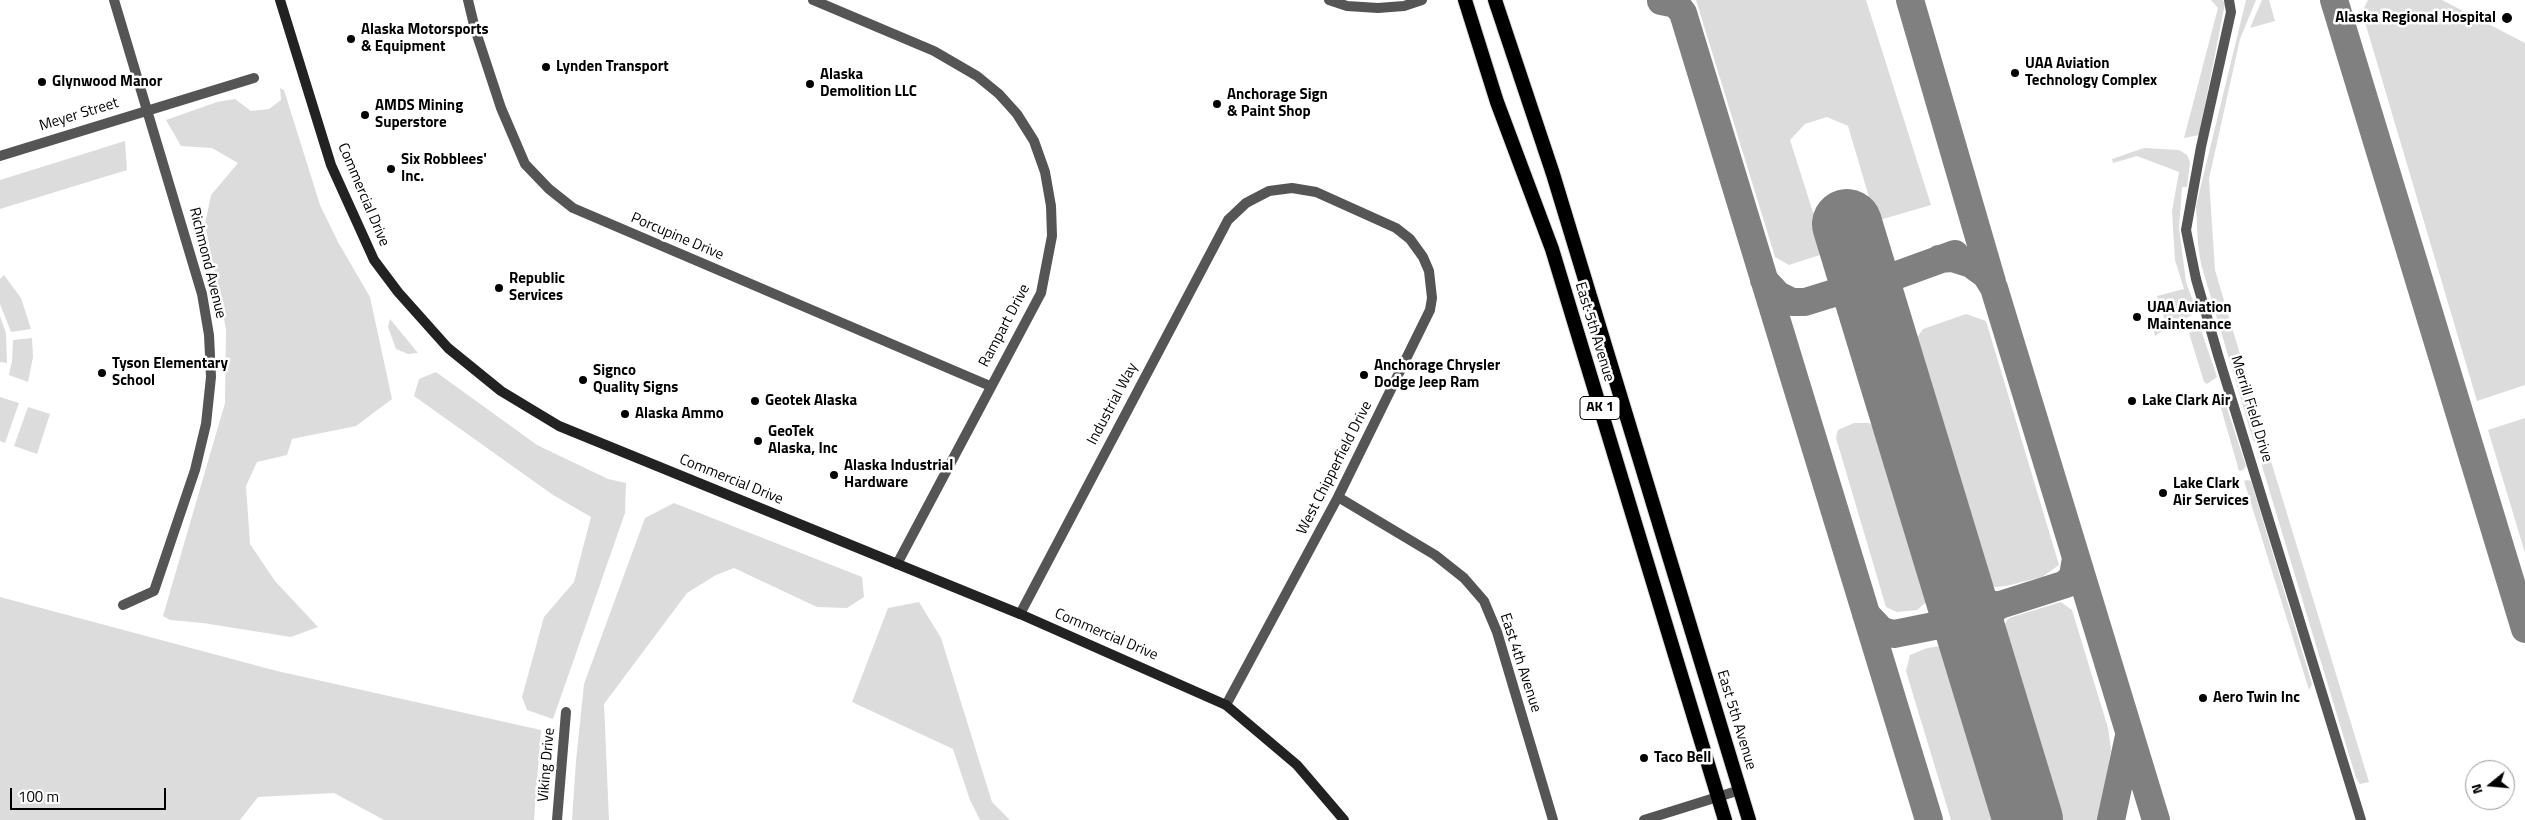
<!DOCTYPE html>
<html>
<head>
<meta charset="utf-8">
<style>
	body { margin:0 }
	#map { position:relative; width:2525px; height:820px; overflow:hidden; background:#fff; font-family:"Titillium Web",sans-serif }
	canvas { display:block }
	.north { position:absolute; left:2465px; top:760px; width:50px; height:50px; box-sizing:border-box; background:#fff; border:1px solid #999; border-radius:50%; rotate:253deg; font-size:14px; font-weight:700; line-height:20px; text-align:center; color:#000 }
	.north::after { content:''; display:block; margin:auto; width:18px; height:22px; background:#000; clip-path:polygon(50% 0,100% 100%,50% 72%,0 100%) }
	.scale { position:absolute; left:10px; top:788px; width:156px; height:22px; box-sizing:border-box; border:2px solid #000; border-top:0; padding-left:6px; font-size:15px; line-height:18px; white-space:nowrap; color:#000; -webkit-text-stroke:4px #fff; paint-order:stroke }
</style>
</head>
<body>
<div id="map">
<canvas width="2525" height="820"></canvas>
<div class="north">N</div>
<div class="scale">100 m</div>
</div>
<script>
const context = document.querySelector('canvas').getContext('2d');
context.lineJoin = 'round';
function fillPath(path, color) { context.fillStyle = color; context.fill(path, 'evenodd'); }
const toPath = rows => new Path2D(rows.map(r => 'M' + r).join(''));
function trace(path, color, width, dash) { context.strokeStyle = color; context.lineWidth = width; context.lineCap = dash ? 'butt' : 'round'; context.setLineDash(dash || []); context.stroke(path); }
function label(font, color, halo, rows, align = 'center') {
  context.font = font + ' "Titillium Web",sans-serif'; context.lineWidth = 5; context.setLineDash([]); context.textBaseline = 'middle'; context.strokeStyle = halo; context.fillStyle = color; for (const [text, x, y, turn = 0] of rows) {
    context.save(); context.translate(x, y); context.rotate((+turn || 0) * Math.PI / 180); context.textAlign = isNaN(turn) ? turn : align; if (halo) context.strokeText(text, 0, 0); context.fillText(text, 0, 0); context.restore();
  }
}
fillPath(toPath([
	[1696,0,1866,0,1931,205,1876,221,1848,126,1827,117,1805,124,1790,140,1826,253,1789,265,1775,257],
	[2211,0,2223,0,2225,4,2199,135,2184,138,2218,8],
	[2246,0,2256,0,2240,39,2209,179,2215,270,2267,445,2262,446,2256,444,2253,440,2201,264,2198,244,2196,206],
	[2262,0,2269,0,2275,21,2250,28],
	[2368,0,2442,0,2525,43,2525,385,2477,401,2362,12],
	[280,88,284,90,320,205,338,242,370,297,392,399,356,426,292,439,287,455,257,462,246,486,250,544,275,581,318,627,291,637,203,623,170,620,163,616,225,403,226,329,205,224,211,195,238,163,212,148,181,146,166,120,217,102,235,99,251,111,269,109,281,100],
	[125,141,127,170,0,209,0,180],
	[2144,148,2179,150,2187,155,2190,162,2187,187,2182,187,2179,228,2186,282,2197,312,2185,319,2185,321,2165,329,2155,336,2153,328,2166,324,2157,296,2184,289,2175,260,2172,211,2179,172,2137,156,2113,163,2112,159],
	[4,275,21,298,31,329,11,332,0,304,0,279],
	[1966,314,1986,321,2059,565,2042,577,2006,586,1995,587,1983,579,1914,342,1923,329],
	[0,316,6,333,7,363,0,362],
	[390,319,418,353,408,354,396,349,388,327],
	[2200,327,2217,377,2207,384,2204,382,2189,333],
	[32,338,33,357,28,382,9,375,12,361,13,340],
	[436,372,537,445,608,479,626,483,625,513,553,719,527,710,522,697,544,617,574,582,591,517,553,495,414,396,419,379],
	[2217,394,2223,396,2246,466,2243,470,2239,471],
	[0,397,19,403,5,443,0,441],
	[28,407,50,414,37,454,14,446],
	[2525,418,2525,553,2488,430],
	[1854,423,1869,423,1879,432,1929,588,1929,600,1917,610,1897,612,1886,607,1836,438,1838,430],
	[2268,457,2270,458,2369,782,2360,784,2356,778,2262,466,2263,460],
	[2247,480,2251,481,2312,684,2309,690,2244,481],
	[674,503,862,577,864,597,847,608,817,607,734,568,716,575,687,593,604,704,609,820,572,820,576,761,584,684,645,518],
	[0,597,277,671,541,730,534,820,384,820,334,793,258,797,240,820,0,820],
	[919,602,941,638,992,802,1010,820,980,820,970,800,953,749,852,702,888,608],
	[2061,602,2072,610,2108,728,2111,750,2098,820,2061,820,2002,628,2009,618],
	[1940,646,1948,653,1996,820,1951,820,1906,671,1910,655,1927,648]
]), '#dcdcdc');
trace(toPath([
	[1910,0,1992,282],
	[2334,0,2525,629],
	[1661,1,1676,4,1683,13,1929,820],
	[1939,259,1952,258,1971,264,1986,275,1994,288,2156,820],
	[1764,280,1778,295,1792,302,1805,302,1834,293,1846,294,1858,302,1876,321],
	[1876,321,1880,295,1889,278,1955,254],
	[1956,582,1965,594,1974,601,1986,605,2000,605],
	[1866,614,1882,631,1894,634,1934,626,1951,626,1966,636,1978,654],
	[1978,654,1978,629,1989,612,2000,605,2066,584,2073,576,2076,558],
	[2111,820,2129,736]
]), '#808080', 28);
trace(toPath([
	[1847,224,2028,820]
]), '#808080', 70);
const trunk = toPath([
	[1465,0,1497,102,1552,249,1725,820],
	[1495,0,1553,174,1749,820]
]);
trace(trunk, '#dbdbdb', 16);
trace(toPath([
	[114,0,202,294,209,335,211,377,206,424,195,470,154,591,123,605],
	[468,0,475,29,501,108,525,164,549,189,573,208,990,386],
	[813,0,934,51,977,76,999,94,1017,114,1034,141,1045,172,1051,206,1052,236,1041,293,897,564],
	[2229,0,2231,12,2201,147,2186,230,2196,279,2218,355,2361,820],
	[0,156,254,78],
	[1338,497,1435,555,1464,578,1484,601,1497,632,1553,820],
	[1020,614,1228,220,1246,203,1269,191,1292,188,1316,192,1396,228,1410,239,1423,257,1429,271,1432,298,1430,310,1338,497,1226,705],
	[557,820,566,712]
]), '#555', 10);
trace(toPath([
	[1329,0,1347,6,1378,8,1404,6,1422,0],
	[1644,820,1740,790]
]), '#555', 10);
trace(toPath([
	[280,0,331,165,374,260,398,292,448,348,501,391,559,426,1020,614,1226,705,1297,765,1344,820]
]), '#222', 10);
trace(trunk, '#000', 14);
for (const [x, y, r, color] of [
	[2507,18,6,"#000"],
	[351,39,5,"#000"],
	[546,67,5,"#000"],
	[2015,73,5,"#000"],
	[42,82,5,"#000"],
	[810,84,5,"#000"],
	[1217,104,5,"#000"],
	[365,115,5,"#000"],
	[391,169,5,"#000"],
	[499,288,5,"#000"],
	[2137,317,5,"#000"],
	[102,373,5,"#000"],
	[1364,375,5,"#000"],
	[583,380,5,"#000"],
	[755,401,5,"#000"],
	[2132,401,5,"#000"],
	[625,414,5,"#000"],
	[758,441,5,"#000"],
	[834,475,5,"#000"],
	[2163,493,5,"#000"],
	[2203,698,5,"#000"],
	[1644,758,5,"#000"]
]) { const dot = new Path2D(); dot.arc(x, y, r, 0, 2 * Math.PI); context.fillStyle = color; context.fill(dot); trace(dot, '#fff', 2); }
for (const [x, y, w] of [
	[1600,408,40]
]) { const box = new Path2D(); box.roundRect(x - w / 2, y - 11.5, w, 23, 4); context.fillStyle = '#fff'; context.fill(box); trace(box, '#000', 1); }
label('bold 14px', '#000', null, [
	["AK 1",1600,408]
]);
label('bold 15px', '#000', '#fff', [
	["Alaska Regional Hospital",2496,18,"right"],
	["Alaska Motorsports",361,30],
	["& Equipment",361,47],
	["UAA Aviation",2025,64],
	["Technology Complex",2025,81],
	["Lynden Transport",556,67],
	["Alaska",820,75],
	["Demolition LLC",820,92],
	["Glynwood Manor",52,82],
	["Anchorage Sign",1227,95],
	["& Paint Shop",1227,112],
	["AMDS Mining",375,106],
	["Superstore",375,123],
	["Six Robblees'",401,160],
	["Inc.",401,177],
	["Republic",509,279],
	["Services",509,296],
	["UAA Aviation",2147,308],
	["Maintenance",2147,325],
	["Tyson Elementary",112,364],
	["School",112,381],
	["Anchorage Chrysler",1374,366],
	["Dodge Jeep Ram",1374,383],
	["Signco",593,371],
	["Quality Signs",593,388],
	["Geotek Alaska",765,401],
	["Lake Clark Air",2142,401],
	["Alaska Ammo",635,414],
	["GeoTek",768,432],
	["Alaska, Inc",768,449],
	["Alaska Industrial",844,466],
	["Hardware",844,483],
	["Lake Clark",2173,484],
	["Air Services",2173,501],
	["Aero Twin Inc",2213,698],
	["Taco Bell",1654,758]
], 'left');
label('15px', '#000', '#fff', [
	["Meyer Street",79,115,-17],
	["Commercial Drive",363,195,67],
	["Porcupine Drive",677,237,23],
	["Richmond Avenue",207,263,76],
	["Rampart Drive",1005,326,-62],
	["East 5th Avenue",1594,332,73],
	["Industrial Way",1113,404,-62],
	["Merrill Field Drive",2251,409,73],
	["West Chipperfield Drive",1335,468,-63],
	["Commercial Drive",731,480,22],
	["Commercial Drive",1106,635,23],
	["East 4th Avenue",1520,663,72],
	["East 5th Avenue",1736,720,73],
	["Viking Drive",547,765,-85]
]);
</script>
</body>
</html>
